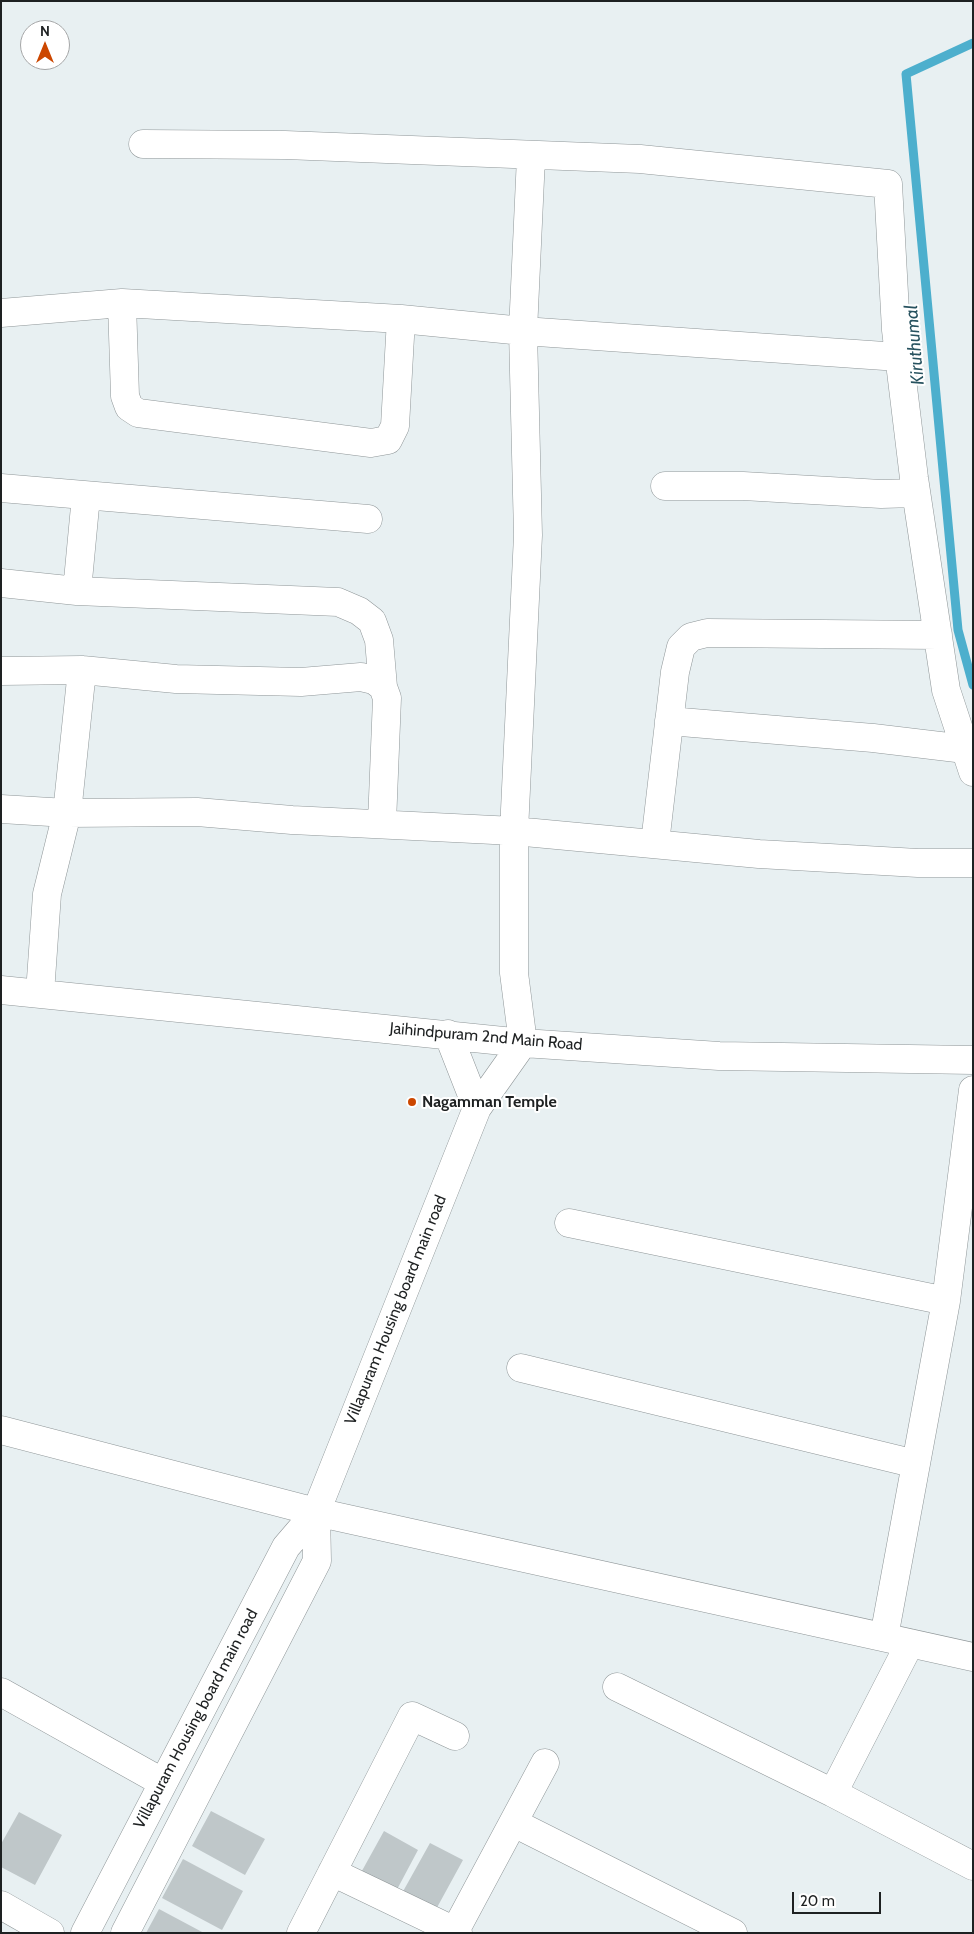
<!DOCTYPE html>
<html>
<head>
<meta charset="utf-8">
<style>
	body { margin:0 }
	#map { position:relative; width:974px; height:1934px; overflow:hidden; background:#e8f0f2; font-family:Cabin,sans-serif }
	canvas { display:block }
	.frame { position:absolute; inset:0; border:2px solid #1e2122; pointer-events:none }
	.north { position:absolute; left:20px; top:20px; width:50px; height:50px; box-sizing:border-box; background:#fff; border:1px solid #a5a6a7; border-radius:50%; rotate:0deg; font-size:14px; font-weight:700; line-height:20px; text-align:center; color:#1e2122 }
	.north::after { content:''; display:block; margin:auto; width:18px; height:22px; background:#cc4700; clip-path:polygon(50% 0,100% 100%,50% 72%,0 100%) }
	.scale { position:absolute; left:792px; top:1892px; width:89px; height:22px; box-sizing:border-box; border:2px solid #1e2122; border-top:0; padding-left:6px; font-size:15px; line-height:18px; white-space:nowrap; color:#1e2122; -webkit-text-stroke:4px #fff; paint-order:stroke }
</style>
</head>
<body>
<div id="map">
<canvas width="974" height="1934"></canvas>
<div class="frame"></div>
<div class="north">N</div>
<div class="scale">20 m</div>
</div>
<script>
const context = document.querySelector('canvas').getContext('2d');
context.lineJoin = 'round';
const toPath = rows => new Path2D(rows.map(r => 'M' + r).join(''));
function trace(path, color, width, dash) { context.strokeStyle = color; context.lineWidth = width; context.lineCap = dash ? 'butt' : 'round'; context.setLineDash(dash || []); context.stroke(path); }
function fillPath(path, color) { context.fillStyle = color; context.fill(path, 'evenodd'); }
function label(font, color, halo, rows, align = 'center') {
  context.font = font + ' Cabin,sans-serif'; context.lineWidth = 4; context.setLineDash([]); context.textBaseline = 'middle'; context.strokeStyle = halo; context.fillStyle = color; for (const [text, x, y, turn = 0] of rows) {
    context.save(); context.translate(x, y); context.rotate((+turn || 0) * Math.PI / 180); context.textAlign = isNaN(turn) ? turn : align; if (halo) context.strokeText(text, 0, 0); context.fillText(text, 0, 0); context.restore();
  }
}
trace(toPath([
	[973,43,906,74,958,630,973,685]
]), '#4dafcd', 9);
fillPath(toPath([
	[211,1811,265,1839,245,1875,192,1846],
	[19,1812,62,1835,35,1885,1,1867,1,1844],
	[384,1831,418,1850,393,1897,358,1878],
	[430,1843,463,1860,434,1913,401,1895],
	[183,1859,243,1891,222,1930,162,1898],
	[159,1909,204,1933,146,1933]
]), '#bfc7c9');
const minor = toPath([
	[143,144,285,145,640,159,888,184,896,330,914,478,946,690,973,772],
	[122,303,125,396,129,407,138,413,371,443,388,440,395,426,401,319],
	[1,313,122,303,401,319,523,331,899,357],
	[665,486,743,486,881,494,916,493],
	[1,488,368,519],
	[1,583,77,591,338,602,359,611,372,621,379,640,383,687],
	[77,591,86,496],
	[1,671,82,670,176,679,301,682,361,677,374,680,383,687,387,698,382,823],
	[669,721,873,738,965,749],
	[1,809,67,813,197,812,292,820,514,831,759,854,918,863,973,863],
	[655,843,675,672,681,647,691,637,707,633,938,635],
	[1,990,523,1043,719,1056,973,1060],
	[40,993,47,894,67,813,82,670],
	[448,1034,477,1108],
	[569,1223,946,1301],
	[521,1368,916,1464],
	[1,1430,316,1512,973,1657],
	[884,1637,946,1301,973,1090],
	[617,1687,833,1793,910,1643],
	[1,1692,162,1782],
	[833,1793,973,1866],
	[514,1823,733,1933],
	[332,1872,455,1931],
	[1,1905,50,1933],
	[85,1933,286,1547,316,1512,477,1108,523,1043,514,973,514,831,528,535,523,331,531,157],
	[125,1933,317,1561,316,1512],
	[301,1933,412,1716,455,1736],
	[458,1933,455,1931,545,1763]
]);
trace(minor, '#8f9698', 29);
trace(minor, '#fff', 28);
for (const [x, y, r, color] of [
	[412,1102,5,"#cc4700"]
]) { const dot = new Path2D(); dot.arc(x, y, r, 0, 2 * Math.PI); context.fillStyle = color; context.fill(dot); trace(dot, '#fff', 2); }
label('16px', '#1e2122', '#fff', [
	["Jaihindpuram 2nd Main Road",486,1037,5],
	["Villapuram Housing board main road",396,1310,-68],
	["Villapuram Housing board main road",196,1719,-62]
]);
label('bold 16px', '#1e2122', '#fff', [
	["Nagamman Temple",422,1102]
], 'left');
label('italic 18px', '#27525f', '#fff', [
	["Kiruthumal",915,345,-95]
]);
</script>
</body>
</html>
